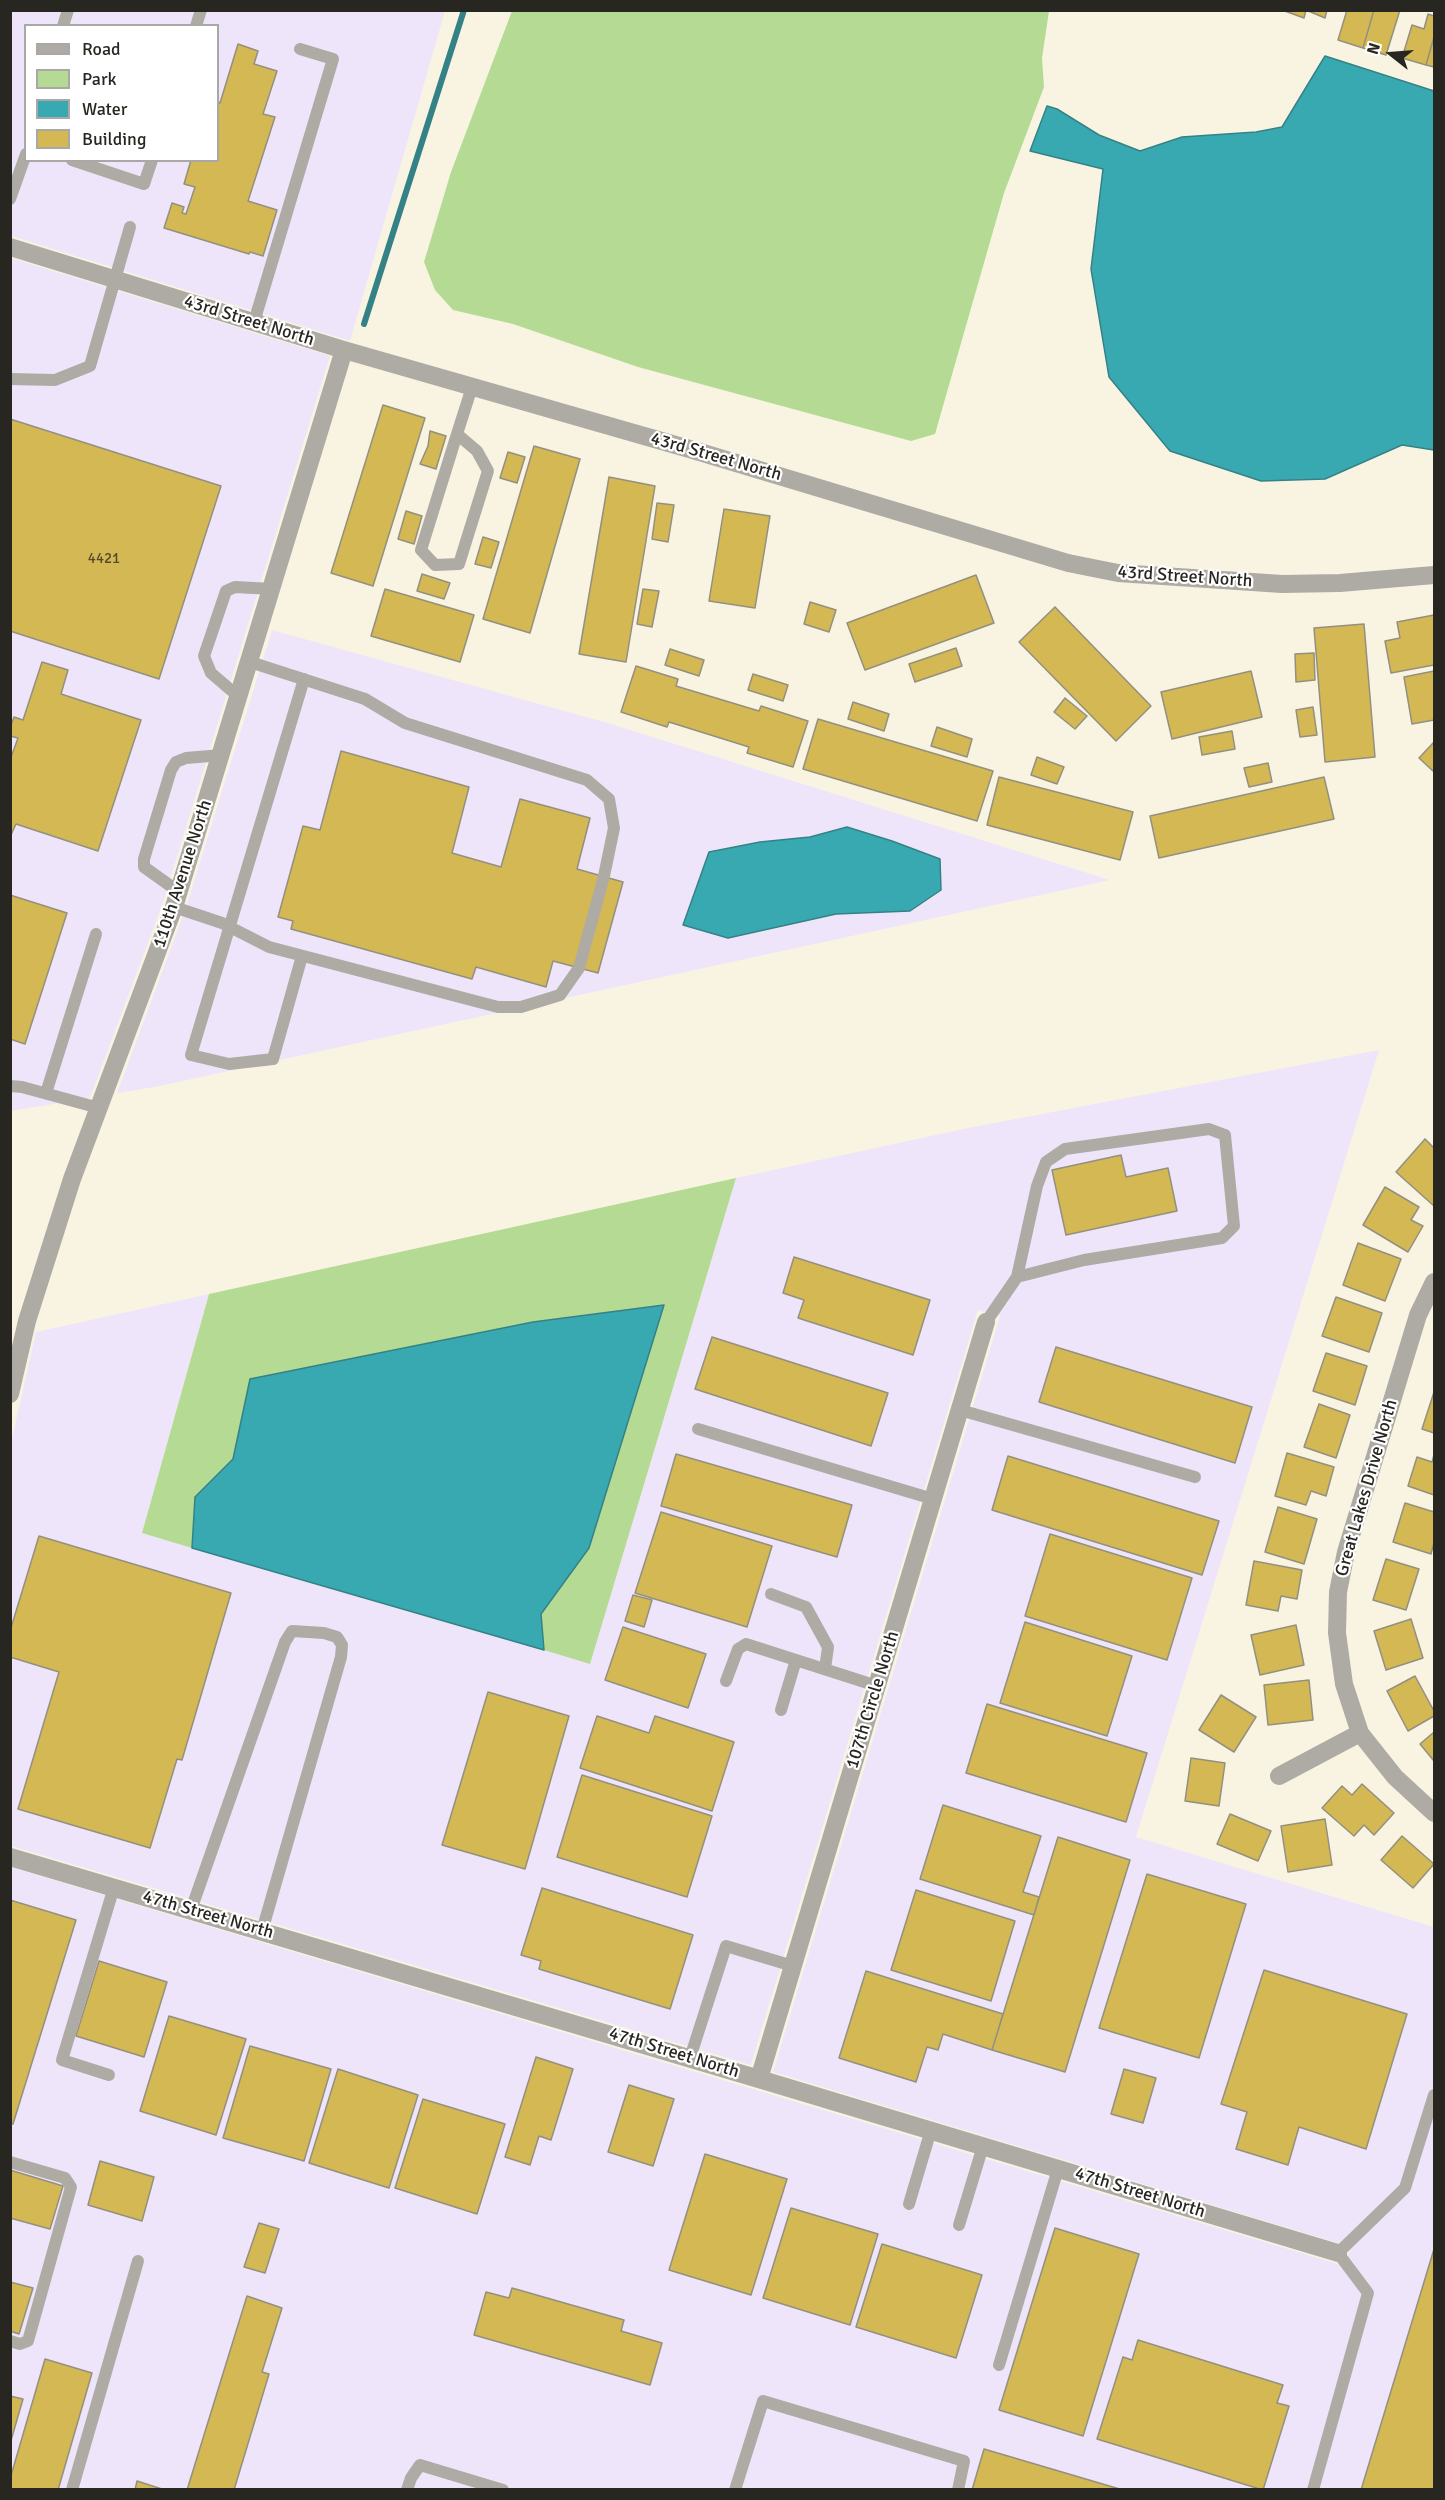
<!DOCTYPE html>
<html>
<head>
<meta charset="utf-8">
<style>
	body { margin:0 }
	#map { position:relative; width:1445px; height:2500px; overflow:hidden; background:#f9f4e2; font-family:Signika,sans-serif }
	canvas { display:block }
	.frame { position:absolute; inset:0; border:12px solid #282620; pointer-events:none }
	.legend { position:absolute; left:24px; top:24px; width:195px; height:138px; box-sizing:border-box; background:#fff; border:2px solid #a9a8a6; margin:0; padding:8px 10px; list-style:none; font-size:18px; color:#282620 }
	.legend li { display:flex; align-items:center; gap:12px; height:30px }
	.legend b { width:30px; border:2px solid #a9a8a6 }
	.north { position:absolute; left:1361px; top:24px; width:60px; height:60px; -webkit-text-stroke:4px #fff; paint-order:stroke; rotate:287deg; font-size:16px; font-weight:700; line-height:24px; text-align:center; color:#282620 }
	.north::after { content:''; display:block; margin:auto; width:21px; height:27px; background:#282620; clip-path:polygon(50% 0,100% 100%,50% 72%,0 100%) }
</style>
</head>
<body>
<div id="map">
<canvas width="1445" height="2500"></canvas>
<div class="frame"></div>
<ul class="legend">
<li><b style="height:8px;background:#aeaba4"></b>Road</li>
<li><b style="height:16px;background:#b4da94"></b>Park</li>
<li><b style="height:16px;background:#39a9b1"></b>Water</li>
<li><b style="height:16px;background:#d3b854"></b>Building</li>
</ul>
<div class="north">N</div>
</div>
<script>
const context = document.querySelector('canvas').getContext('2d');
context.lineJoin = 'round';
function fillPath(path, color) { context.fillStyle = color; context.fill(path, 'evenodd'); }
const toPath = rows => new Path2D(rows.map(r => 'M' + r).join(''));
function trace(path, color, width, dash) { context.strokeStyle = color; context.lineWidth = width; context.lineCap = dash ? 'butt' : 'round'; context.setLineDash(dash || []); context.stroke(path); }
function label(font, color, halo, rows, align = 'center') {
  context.font = font + ' Signika,sans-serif'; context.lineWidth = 4.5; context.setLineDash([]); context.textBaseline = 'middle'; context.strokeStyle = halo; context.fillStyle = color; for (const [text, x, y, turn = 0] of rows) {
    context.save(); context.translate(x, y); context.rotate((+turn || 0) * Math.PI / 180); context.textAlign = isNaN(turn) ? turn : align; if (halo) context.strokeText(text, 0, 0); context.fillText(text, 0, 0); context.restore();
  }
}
fillPath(toPath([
	[10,11,445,11,350,341,11,236],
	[26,26,218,26,218,160,26,160],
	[11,258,330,356,163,903,90,1098,11,1111],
	[272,630,608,723,1110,880,155,1087,117,1093,185,910],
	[847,827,892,841,940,859,910,911,836,914,728,938,683,924,810,837],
	[1379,1050,1136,1837,1434,1927,1434,2489,11,2489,10,1867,1345,2266,1351,2247,773,2072,1000,1316,978,1310,751,2065,11,1846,10,1447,36,1332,209,1294,142,1533,590,1663,736,1178,968,1128]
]), '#eee5fb');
fillPath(toPath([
	[512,11,1049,11,1042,58,1044,87,1004,193,935,434,911,441,638,367,513,324,453,310,435,290,424,262,451,172],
	[736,1178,590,1664,544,1650,541,1614,589,1548,250,1379,233,1459,195,1497,192,1548,142,1533,209,1294]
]), '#b4da94');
const water = toPath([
	[1325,56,1434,91,1434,450,1402,445,1325,479,1261,481,1170,451,1109,377,1091,269,1103,169,1030,151,1047,106,1057,109,1099,135,1140,151,1182,137,1256,132,1282,127,1325,56],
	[847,827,892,841,940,859,941,890,910,911,836,914,728,938,683,925,709,852,760,842,810,837,847,827],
	[664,1305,589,1548,541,1614,544,1650,192,1548,195,1497,233,1459,250,1379,533,1322,664,1305]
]);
fillPath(water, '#39a9b1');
trace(water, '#348286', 1.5);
trace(toPath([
	[364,324,464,10]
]), '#348286', 6);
const building = toPath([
	[1282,10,1306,10,1304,18,1282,10],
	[1306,10,1327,10,1325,18,1306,10],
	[1347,10,1374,10,1363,48,1338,40,1347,10],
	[1374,10,1400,10,1386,55,1363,48,1374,10],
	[1428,14,1434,16,1434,37,1426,65,1402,58,1412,25,1424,29,1428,14],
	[1434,37,1434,67,1426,65,1434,37],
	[238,44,258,51,254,64,277,71,263,114,275,117,248,201,277,210,263,256,250,252,249,254,164,228,172,203,184,207,182,213,186,214,195,187,184,184,191,160,218,160,218,102,220,103,238,44],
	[383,405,425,418,373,586,331,573,383,405],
	[10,419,221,486,159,679,10,631,10,419],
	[430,431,446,436,436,469,420,464,428,446,430,431],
	[534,446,580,459,530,633,483,619,534,446],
	[508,452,525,457,517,483,500,478,508,452],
	[609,477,655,486,626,662,579,654,609,477],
	[657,503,674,505,668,542,652,539,657,503],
	[724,509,770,516,755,608,709,601,724,509],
	[406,511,422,516,414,544,398,539,406,511],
	[483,537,499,542,491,568,475,564,483,537],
	[422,574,450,583,444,599,417,591,422,574],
	[976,575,994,623,865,670,847,623,976,575],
	[385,589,474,615,460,662,371,636,385,589],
	[643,589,659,591,652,627,637,624,643,589],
	[810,602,836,610,829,632,804,624,810,602],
	[1055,607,1151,706,1116,741,1019,642,1055,607],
	[1434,615,1434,665,1391,673,1385,641,1400,638,1397,622,1434,615],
	[1364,624,1375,757,1325,762,1314,628,1364,624],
	[956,648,962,666,915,682,909,664,956,648],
	[670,649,704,660,699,676,665,665,670,649],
	[1314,653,1315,680,1296,682,1295,654,1314,653],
	[42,662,68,670,61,694,141,720,98,851,16,824,10,837,10,760,18,738,10,736,10,728,14,717,23,720,42,662],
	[636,666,678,679,676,686,759,711,761,706,808,721,793,767,747,753,749,747,669,722,667,727,621,712,636,666],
	[1251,671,1262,717,1172,739,1161,692,1251,671],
	[1434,671,1434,720,1412,724,1404,677,1434,671],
	[753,674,788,685,783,701,748,690,753,674],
	[1065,698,1087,716,1075,729,1054,712,1065,698],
	[853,702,889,714,884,731,848,719,853,702],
	[1313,707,1317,735,1300,737,1296,710,1313,707],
	[818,719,993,771,977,821,803,769,818,719],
	[937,727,972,739,967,757,931,746,937,727],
	[1232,731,1235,749,1202,755,1199,737,1232,731],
	[1434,742,1434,772,1419,758,1434,742],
	[341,751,469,787,452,853,501,867,520,799,590,818,577,869,623,882,598,973,553,961,546,987,476,967,472,979,291,929,293,921,278,917,303,826,320,830,341,751],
	[1037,757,1064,767,1057,784,1031,775,1037,757],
	[1268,763,1272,782,1249,787,1244,768,1268,763],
	[999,777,1133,812,1120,860,987,825,999,777],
	[1324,777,1334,819,1159,858,1150,816,1324,777],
	[10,895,67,913,25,1044,10,1039,10,895],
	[1425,1139,1434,1148,1434,1206,1396,1172,1425,1139],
	[1121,1155,1126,1177,1168,1168,1177,1211,1066,1235,1052,1170,1121,1155],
	[1385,1187,1419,1207,1411,1220,1423,1226,1408,1252,1363,1225,1385,1187],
	[1358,1243,1401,1259,1385,1301,1343,1285,1358,1243],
	[794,1257,930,1300,913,1355,798,1318,804,1300,783,1293,794,1257],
	[1336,1297,1382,1313,1369,1352,1322,1336,1336,1297],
	[712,1337,888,1393,871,1446,695,1389,712,1337],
	[1056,1347,1252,1407,1235,1463,1039,1402,1056,1347],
	[1326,1353,1367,1366,1355,1405,1313,1391,1326,1353],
	[1434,1392,1434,1433,1422,1429,1434,1392],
	[1319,1404,1350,1415,1336,1458,1304,1447,1319,1404],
	[1287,1453,1334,1467,1326,1496,1311,1491,1306,1505,1275,1496,1287,1453],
	[676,1454,852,1505,837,1557,661,1506,676,1454],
	[1434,1455,1434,1495,1408,1486,1417,1457,1432,1462,1434,1455],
	[1008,1456,1219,1521,1202,1575,992,1510,1008,1456],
	[1405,1503,1434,1512,1434,1543,1431,1554,1393,1542,1405,1503],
	[1278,1507,1317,1519,1304,1564,1265,1552,1278,1507],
	[661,1512,772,1546,747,1627,635,1593,661,1512],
	[1050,1534,1192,1578,1167,1660,1025,1616,1050,1534],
	[39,1536,231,1593,182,1760,177,1759,150,1848,18,1809,59,1672,10,1657,10,1631,39,1536],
	[1386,1559,1419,1569,1406,1610,1373,1600,1386,1559],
	[1254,1561,1302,1570,1297,1599,1281,1596,1278,1611,1246,1605,1254,1561],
	[633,1595,652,1600,644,1627,625,1621,633,1595],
	[1411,1619,1423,1658,1386,1670,1374,1631,1411,1619],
	[1025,1622,1132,1656,1107,1736,1000,1703,1025,1622],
	[1296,1625,1304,1665,1260,1675,1251,1635,1296,1625],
	[623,1627,706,1654,688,1708,605,1680,623,1627],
	[1415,1676,1434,1711,1434,1716,1408,1731,1387,1691,1415,1676],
	[1309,1680,1313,1720,1268,1725,1264,1685,1309,1680],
	[488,1692,569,1716,525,1869,442,1845,488,1692],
	[1221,1695,1256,1717,1234,1752,1199,1730,1221,1695],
	[987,1704,1147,1753,1126,1822,966,1773,987,1704],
	[597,1716,649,1733,655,1716,734,1742,712,1811,580,1768,597,1716],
	[1434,1732,1434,1761,1420,1744,1434,1732],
	[1191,1758,1225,1763,1219,1806,1185,1801,1191,1758],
	[582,1775,712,1816,687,1897,557,1857,582,1775],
	[1362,1784,1394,1813,1374,1835,1364,1825,1354,1836,1322,1808,1342,1786,1352,1795,1362,1784],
	[943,1805,1041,1836,1023,1892,1039,1897,1034,1915,920,1879,943,1805],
	[1230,1814,1271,1831,1258,1861,1217,1844,1230,1814],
	[1325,1819,1332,1865,1288,1872,1281,1826,1325,1819],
	[1402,1836,1434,1864,1413,1888,1381,1860,1402,1836],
	[1058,1837,1130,1860,1065,2072,992,2050,1058,1837],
	[1147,1874,1246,1904,1199,2058,1099,2028,1147,1874],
	[542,1888,693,1935,670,2009,539,1969,541,1961,521,1955,542,1888],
	[916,1890,1015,1921,991,2001,891,1970,916,1890],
	[10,1900,76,1920,13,2124,10,2124,10,1900],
	[99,1961,167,1982,144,2057,76,2036,99,1961],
	[1264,1970,1407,2014,1366,2149,1299,2127,1288,2165,1236,2149,1247,2112,1221,2104,1264,1970],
	[866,1971,1003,2014,992,2050,943,2034,938,2050,927,2047,916,2082,839,2058,866,1971],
	[169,2016,246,2039,216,2135,140,2111,169,2016],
	[250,2046,331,2069,304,2161,223,2138,250,2046],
	[536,2057,573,2069,551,2140,539,2136,530,2165,505,2157,536,2057],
	[338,2069,418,2095,389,2188,309,2163,338,2069],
	[1124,2069,1156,2078,1143,2123,1111,2114,1124,2069],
	[629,2085,674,2099,653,2166,608,2152,629,2085],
	[423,2099,505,2124,477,2214,395,2188,423,2099],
	[705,2154,787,2179,751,2295,669,2270,705,2154],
	[100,2161,154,2177,142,2221,88,2205,100,2161],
	[10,2170,63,2186,50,2229,10,2218,10,2170],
	[791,2208,878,2234,850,2325,763,2298,791,2208],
	[259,2223,279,2229,265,2273,244,2267,259,2223],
	[1055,2228,1139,2254,1083,2436,999,2410,1055,2228],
	[882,2244,982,2275,956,2358,856,2327,882,2244],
	[1434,2249,1434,2490,1361,2490,1434,2249],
	[10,2282,33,2288,19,2334,10,2331,10,2282],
	[512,2288,624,2320,621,2331,662,2343,650,2385,474,2335,486,2292,509,2298,512,2288],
	[247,2296,282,2308,262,2372,269,2374,234,2490,187,2490,247,2296],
	[1138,2340,1283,2385,1277,2403,1289,2406,1263,2490,1097,2439,1123,2357,1132,2360,1138,2340],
	[45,2359,92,2373,58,2490,10,2490,10,2479,45,2359],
	[10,2396,23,2399,10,2444,10,2396],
	[984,2449,1123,2490,972,2490,984,2449],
	[137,2481,165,2490,135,2490,137,2481]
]);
fillPath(building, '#d3b854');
trace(building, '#94907f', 1.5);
trace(toPath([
	[63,26,68,10],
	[196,26,201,10],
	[72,160,144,184,152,160],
	[10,199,26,154],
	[254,322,333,59,300,49],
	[10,379,55,380,90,366,130,227],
	[457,434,477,451,488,471,459,564,435,565,421,550,457,434,472,387],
	[239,697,211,673,204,656,226,591,235,587,272,589],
	[179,892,144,867,144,859,171,770,176,762,186,758,222,755],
	[174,907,222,923,269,947,498,1007,521,1007,560,995,579,968,604,876,614,828,609,799,587,780,405,723,365,699,250,662],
	[302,956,273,1059,229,1064,191,1055,304,679],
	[10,1086,22,1087,99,1108],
	[46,1093,96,934],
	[986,1322,1017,1277,1084,1260,1222,1238,1234,1226,1225,1135,1209,1129,1065,1149,1046,1162,1037,1186,1017,1277],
	[960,1410,1195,1477],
	[698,1429,933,1499],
	[771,1594,806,1607,828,1647,825,1669],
	[726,1681,738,1649,746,1644,877,1686],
	[781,1710,796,1660],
	[191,1910,285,1642,292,1631,324,1633,337,1637,342,1645,341,1657,262,1931],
	[690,2058,726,1946,793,1966],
	[109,2075,62,2060,114,1887],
	[10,2162,65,2178,71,2187,28,2341,20,2344,10,2341],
	[909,2204,931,2130],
	[959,2225,983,2146],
	[999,2365,1058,2169],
	[72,2490,138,2261],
	[407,2490,411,2478,420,2465,503,2490],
	[735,2490,763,2401,964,2461,958,2490],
	[1313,2490,1368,2293,1338,2253,1405,2188,1434,2095]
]), '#aeaba4', 12);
trace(toPath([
	[1434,1282,1418,1315,1346,1552,1338,1592,1337,1633,1344,1684,1360,1733,1395,1777,1434,1813],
	[1279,1776,1360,1733],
	[10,1857,759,2079,1338,2253],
	[759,2079,986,1322]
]), '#aeaba4', 18);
trace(toPath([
	[10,247,344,350,693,450,1068,563,1118,573,1282,584,1340,583,1434,575],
	[10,1394,27,1321,72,1179,174,907,344,350]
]), '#aeaba4', 18);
label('15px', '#534a2d', null, [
	["4421",104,559]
]);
label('18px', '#282620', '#fff', [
	["43rd Street North",249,321,17],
	["43rd Street North",716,457,16],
	["43rd Street North",1185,577,4],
	["110th Avenue North",183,874,-72],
	["Great Lakes Drive North",1367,1488,-74],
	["107th Circle North",873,1700,-73],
	["47th Street North",208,1915,16],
	["47th Street North",674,2053,17],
	["47th Street North",1140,2193,17]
]);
</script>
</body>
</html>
